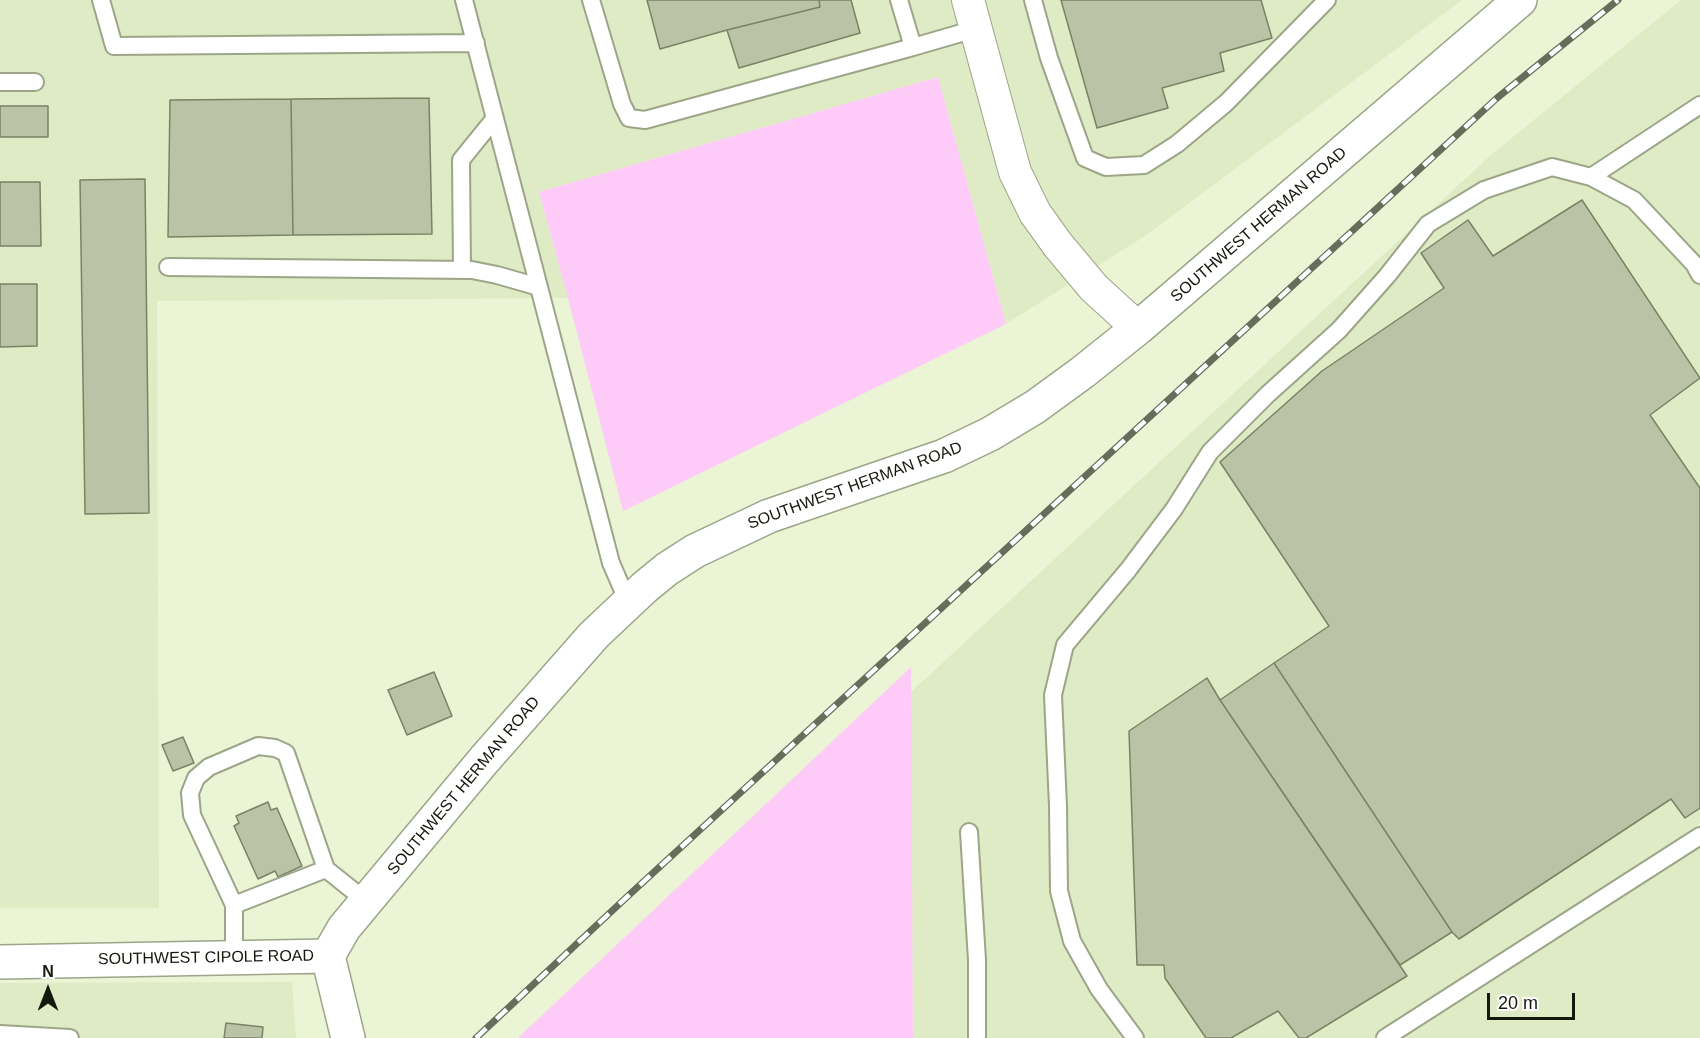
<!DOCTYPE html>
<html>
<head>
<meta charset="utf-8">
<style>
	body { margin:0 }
	#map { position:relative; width:1700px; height:1038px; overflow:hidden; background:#ebf4d5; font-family:Helvetica,sans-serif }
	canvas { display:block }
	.north { position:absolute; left:18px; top:960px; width:60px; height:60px; -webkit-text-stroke:4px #fff; paint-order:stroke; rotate:0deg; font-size:16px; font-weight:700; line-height:24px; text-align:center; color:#14180d }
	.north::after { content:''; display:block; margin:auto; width:21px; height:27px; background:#14180d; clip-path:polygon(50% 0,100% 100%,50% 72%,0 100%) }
	.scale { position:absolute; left:1487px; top:993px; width:88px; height:27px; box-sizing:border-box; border:3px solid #14180d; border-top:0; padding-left:8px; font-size:18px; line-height:21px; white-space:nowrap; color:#14180d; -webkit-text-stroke:4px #fff; paint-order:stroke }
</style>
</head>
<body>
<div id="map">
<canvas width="1700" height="1038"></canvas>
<div class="north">N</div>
<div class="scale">20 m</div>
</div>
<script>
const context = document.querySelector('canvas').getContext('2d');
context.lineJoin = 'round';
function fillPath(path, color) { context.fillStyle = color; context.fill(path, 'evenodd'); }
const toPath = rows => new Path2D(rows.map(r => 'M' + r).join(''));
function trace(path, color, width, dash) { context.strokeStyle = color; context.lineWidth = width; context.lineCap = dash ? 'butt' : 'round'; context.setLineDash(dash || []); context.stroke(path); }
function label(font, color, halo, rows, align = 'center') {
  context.font = font + ' Helvetica,sans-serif'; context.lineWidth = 5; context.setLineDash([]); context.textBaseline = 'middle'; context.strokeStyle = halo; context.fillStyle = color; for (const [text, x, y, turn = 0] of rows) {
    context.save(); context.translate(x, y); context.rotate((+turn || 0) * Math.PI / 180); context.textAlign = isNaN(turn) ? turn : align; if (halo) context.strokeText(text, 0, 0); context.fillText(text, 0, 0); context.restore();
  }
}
fillPath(toPath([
	[0,0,1462,0,1145,236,1006,324,938,77,539,192,568,298,157,301,159,908,0,908],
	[1681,0,1700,0,1700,1038,913,1038,910,693,1491,155],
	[292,982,296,1038,0,1038,0,983]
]), '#dfebc4');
fillPath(toPath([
	[938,77,1006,324,623,511,568,298,539,192],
	[911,667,913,1038,518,1038]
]), '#fecbf8');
const building = toPath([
	[647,0,819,0,820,7,727,30,660,49,647,0],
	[819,0,851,0,860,33,739,68,727,30,820,7,819,0],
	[1061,0,1261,0,1272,38,1220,53,1224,71,1162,88,1168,108,1097,128,1061,0],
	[429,98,432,234,293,235,291,99,429,98],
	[291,99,293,235,168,237,170,100,291,99],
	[0,106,48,106,48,137,0,137,0,106],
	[145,179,149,513,85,514,80,180,145,179],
	[0,182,40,182,41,246,0,246,0,182],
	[1582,200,1700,378,1650,415,1700,488,1700,808,1685,818,1671,799,1459,939,1452,932,1274,663,1329,626,1220,462,1322,371,1444,288,1421,253,1468,220,1493,256,1582,200],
	[0,284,37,284,37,346,0,347,0,284],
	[1274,663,1452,932,1400,965,1220,700,1274,663],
	[434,672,452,716,407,735,388,690,434,672],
	[1207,678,1220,700,1407,976,1306,1038,1299,1038,1278,1011,1231,1038,1206,1038,1165,978,1164,965,1137,965,1129,731,1207,678],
	[183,737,194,763,173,771,162,745,183,737],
	[268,802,271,810,277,808,302,866,278,877,275,871,258,879,234,826,239,823,236,816,268,802],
	[226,1023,263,1027,262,1038,224,1038,226,1023]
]);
fillPath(building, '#bac3a5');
trace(building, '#7a8266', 1.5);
const service = toPath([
	[101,0,114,46,476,43],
	[464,0,611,563,628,602],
	[591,0,622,104,629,118,645,120,913,47],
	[899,0,913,47,975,29],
	[1033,0,1049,58,1085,158,1106,167,1144,165,1177,144,1226,103,1327,0],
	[0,82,35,82],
	[1591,177,1700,105],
	[168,267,472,270,497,275,539,287],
	[462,270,461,160,495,118],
	[969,832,977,960,977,1038],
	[234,905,326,869],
	[234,958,234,905,192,815,190,793,196,778,209,767,258,746,275,748,286,753,326,869,366,901],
	[0,1034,70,1038],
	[1135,1038,1099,989,1072,941,1059,891,1058,806,1053,695,1065,645,1128,570,1174,509,1210,452,1268,394,1339,330,1387,276,1428,224,1484,190,1552,167,1591,177,1634,200,1694,264,1700,275],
	[1385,1038,1700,836]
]);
const minor = toPath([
	[968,0,1015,172,1035,213,1058,245,1094,288,1138,328]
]);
const tertiary = toPath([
	[328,956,344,928,484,760,594,635,645,587,667,569,695,551,769,516,944,456,990,434,1035,407,1083,372,1138,328,1520,0],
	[328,956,348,1038],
	[0,962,328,956]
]);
trace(service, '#9ca588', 20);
trace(minor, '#9ca588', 34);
trace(tertiary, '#9ca588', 36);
trace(service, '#fff', 16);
trace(minor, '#fff', 32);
trace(tertiary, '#fff', 33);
const rail = toPath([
	[476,1038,629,895,1497,98,1618,0]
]);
trace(rail, '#676d5a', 7);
trace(rail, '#fff', 4.5, [14]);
label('16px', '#14180d', '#fff', [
	["SOUTHWEST HERMAN ROAD",1259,225,-41],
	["SOUTHWEST HERMAN ROAD",855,486,-20],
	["SOUTHWEST HERMAN ROAD",464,786,-50],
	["SOUTHWEST CIPOLE ROAD",206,958,-1]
]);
</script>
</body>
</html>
